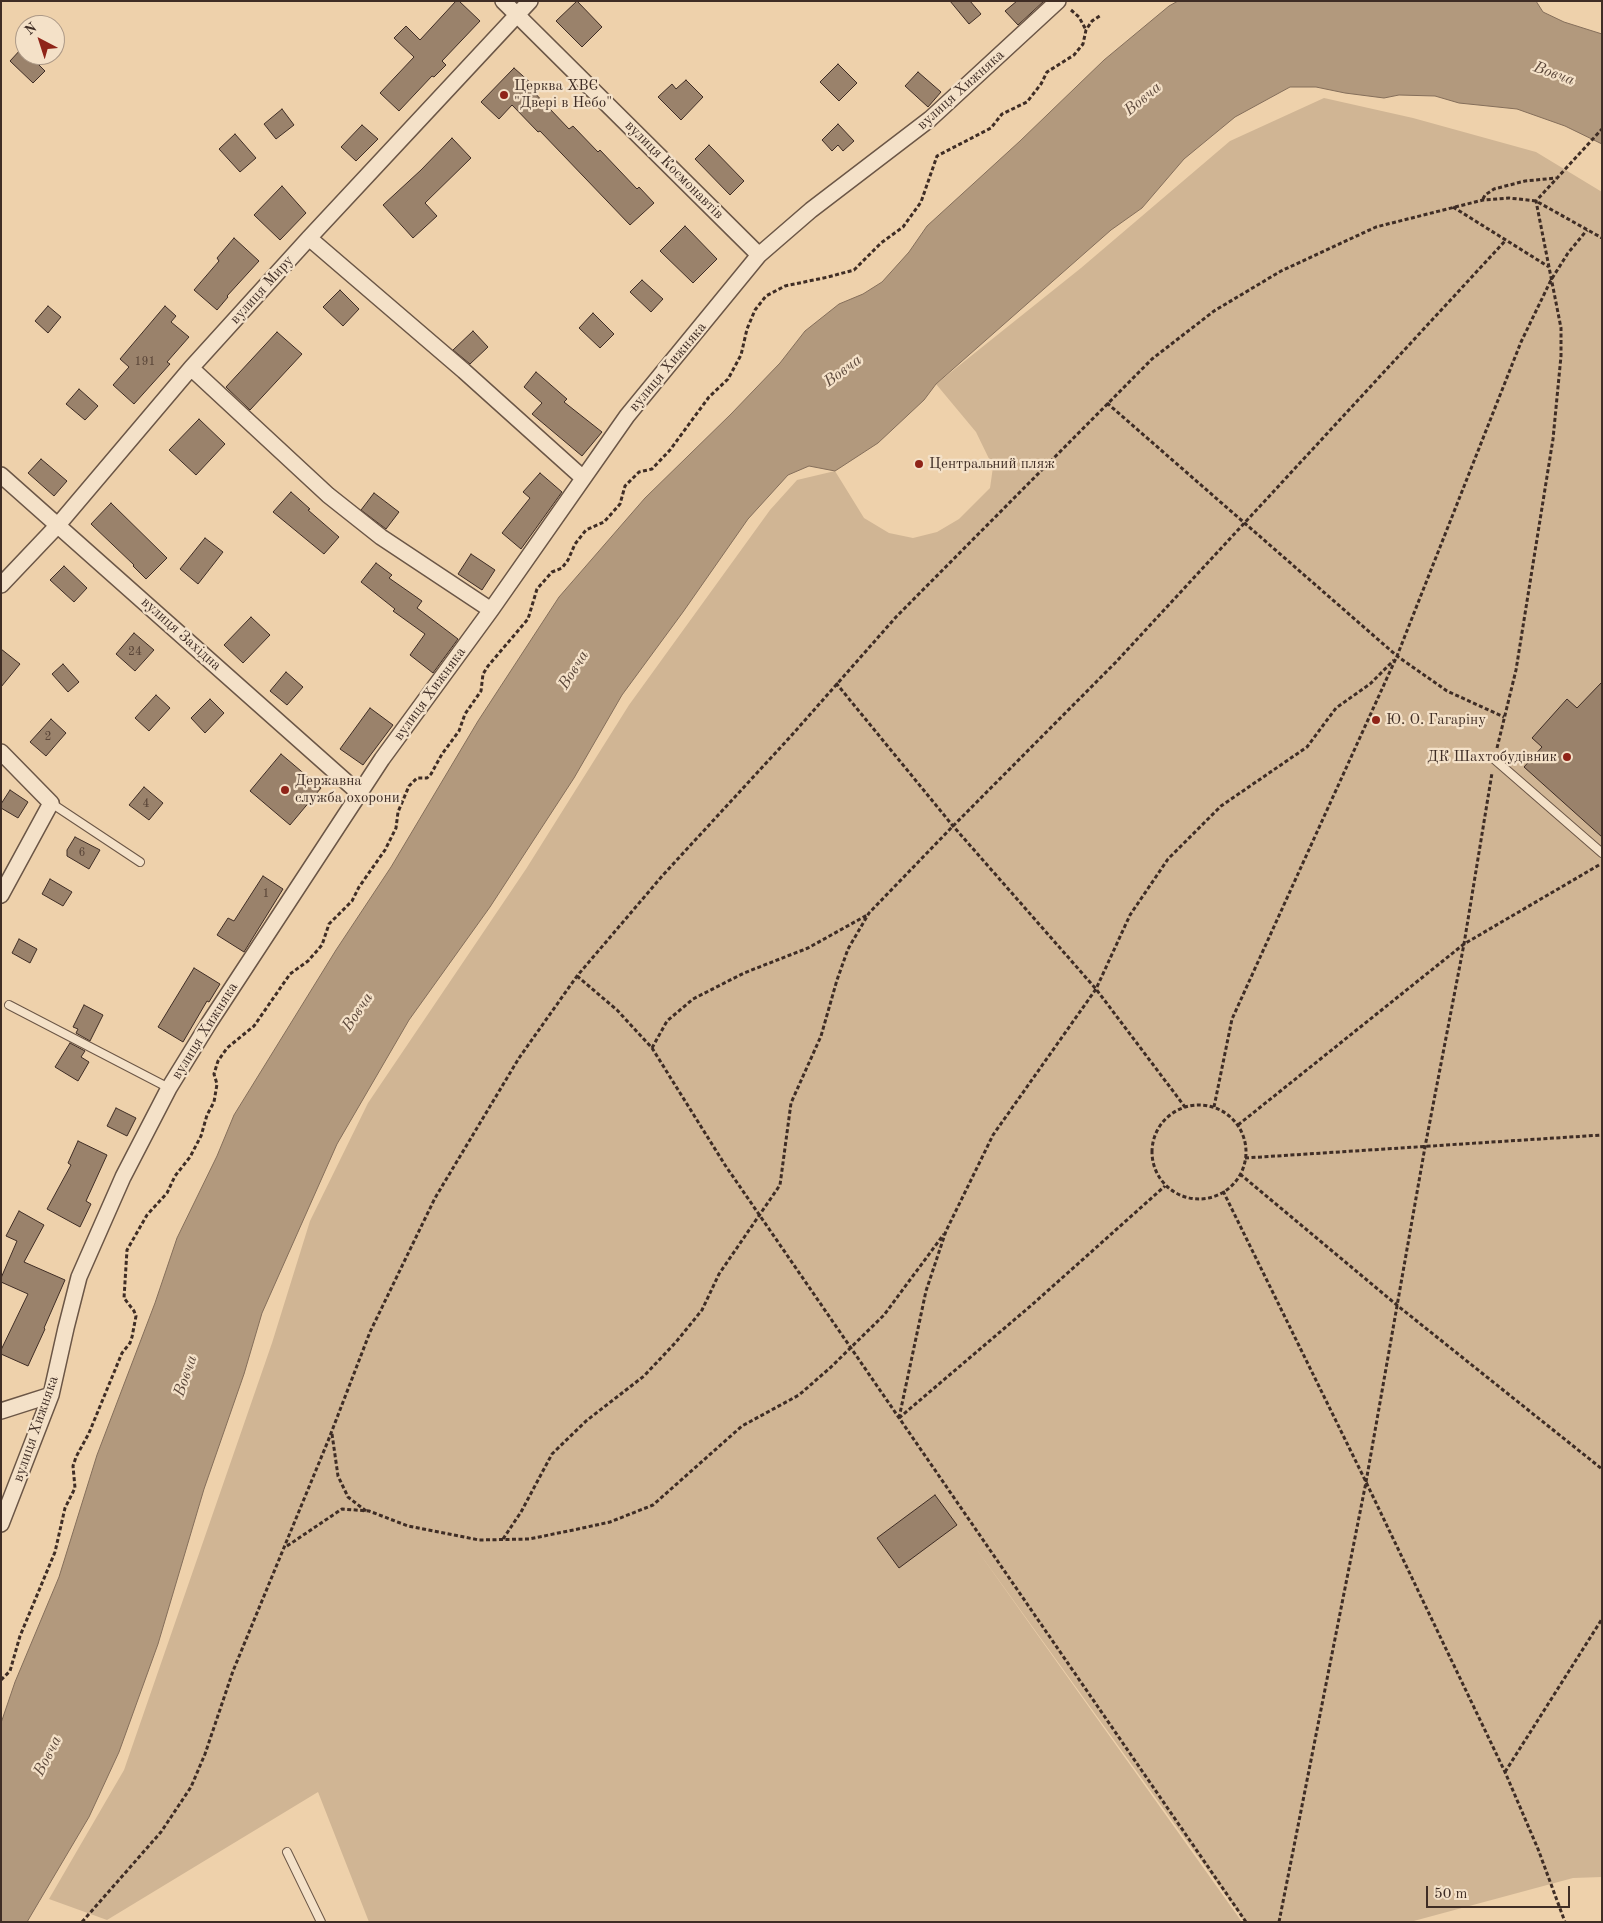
<!DOCTYPE html>
<html>
<head>
<meta charset="utf-8">
<style>
	body { margin:0 }
	#map { position:relative; width:1603px; height:1923px; overflow:hidden; background:#eed1ab; font-family:"Old Standard TT",serif }
	canvas { display:block }
	.frame { position:absolute; inset:0; border:2px solid #3f2d25; pointer-events:none }
	.north { position:absolute; left:15px; top:15px; width:50px; height:50px; box-sizing:border-box; background:#f4e1c8; border:1px solid #ac9987; border-radius:50%; rotate:320deg; font-size:14px; font-weight:700; line-height:20px; text-align:center; color:#3f2d25 }
	.north::after { content:''; display:block; margin:auto; width:18px; height:22px; background:#8f2418; clip-path:polygon(50% 0,100% 100%,50% 72%,0 100%) }
	.scale { position:absolute; left:1426px; top:1886px; width:144px; height:22px; box-sizing:border-box; border:2px solid #3f2d25; border-top:0; padding-left:6px; font-size:15px; line-height:18px; white-space:nowrap; color:#3f2d25; -webkit-text-stroke:4px #f4e1c8; paint-order:stroke }
</style>
</head>
<body>
<div id="map">
<canvas width="1603" height="1923"></canvas>
<div class="frame"></div>
<div class="north">N</div>
<div class="scale">50 m</div>
</div>
<script>
const context = document.querySelector('canvas').getContext('2d');
context.lineJoin = 'round';
function fillPath(path, color) { context.fillStyle = color; context.fill(path, 'evenodd'); }
const toPath = rows => new Path2D(rows.map(r => 'M' + r).join(''));
function trace(path, color, width, dash) { context.strokeStyle = color; context.lineWidth = width; context.lineCap = dash ? 'butt' : 'round'; context.setLineDash(dash || []); context.stroke(path); }
function label(font, color, halo, rows, align = 'center') {
  context.font = font + ' "Old Standard TT",serif'; context.lineWidth = 4.5; context.setLineDash([]); context.textBaseline = 'middle'; context.strokeStyle = halo; context.fillStyle = color; for (const [text, x, y, turn = 0] of rows) {
    context.save(); context.translate(x, y); context.rotate((+turn || 0) * Math.PI / 180); context.textAlign = isNaN(turn) ? turn : align; if (halo) context.strokeText(text, 0, 0); context.fillText(text, 0, 0); context.restore();
  }
}
fillPath(toPath([
	[1324,98,1413,118,1536,152,1602,192,1602,1877,1573,1878,1410,1922,1245,1922,975,1547,1242,1922,369,1922,318,1792,107,1920,49,1899,124,1770,272,1343,310,1221,368,1103,526,869,629,705,770,510,797,480,835,471,864,518,889,533,913,538,937,532,959,519,990,488,993,467,976,432,936,384,1081,268,1230,141]
]), '#d0b594');
const water = toPath([
	[1178,1,1536,1,1543,12,1564,22,1602,34,1602,144,1565,126,1517,109,1459,103,1435,96,1399,95,1384,98,1345,93,1316,87,1290,87,1235,117,1184,159,1142,208,1111,230,936,384,924,400,878,443,835,471,809,466,788,475,748,519,683,612,622,695,574,778,490,907,409,1020,337,1144,262,1313,244,1374,204,1489,158,1644,119,1752,89,1817,27,1922,1,1922,1,1723,15,1682,59,1577,97,1455,155,1303,177,1238,217,1156,234,1115,336,950,391,867,478,721,559,597,645,498,731,414,780,363,805,331,839,304,863,294,882,282,909,252,927,226,1020,141,1104,60,1169,6,1178,1]
]);
fillPath(water, '#b2997d');
trace(water, '#846e5a', 1);
const building = toPath([
	[456,1,459,1,480,21,442,61,446,65,434,77,432,76,399,111,380,93,414,57,394,38,406,26,420,40,456,1],
	[577,1,602,27,582,47,556,21,577,1],
	[950,1,970,1,981,14,969,24,950,1],
	[1017,1,1044,1,1018,25,1005,11,1017,1],
	[22,48,25,51,25,55,29,55,45,71,33,83,10,61,22,48],
	[838,64,857,83,839,101,820,82,838,64],
	[514,68,532,84,529,87,569,129,573,126,598,152,600,150,637,189,639,187,654,203,630,225,540,131,538,132,512,105,499,119,481,102,514,68],
	[918,72,941,92,928,107,905,86,918,72],
	[686,80,703,97,681,120,658,97,672,84,676,89,686,80],
	[282,109,294,125,276,139,264,124,282,109],
	[838,124,854,141,843,151,838,145,832,151,822,140,838,124],
	[362,125,378,139,356,161,341,147,362,125],
	[235,134,256,158,240,172,219,149,235,134],
	[452,138,471,158,425,203,437,216,413,238,383,205,421,170,452,138],
	[709,145,744,181,730,195,695,159,709,145],
	[282,186,306,213,280,240,254,215,282,186],
	[685,226,717,259,693,283,660,251,685,226],
	[234,238,259,261,227,296,228,297,217,310,194,290,219,261,217,258,234,238],
	[642,280,663,299,651,312,630,292,642,280],
	[340,290,359,309,343,326,323,307,340,290],
	[48,306,61,317,48,333,35,321,48,306],
	[165,306,176,316,171,322,189,337,167,362,170,364,134,404,113,385,129,367,120,359,165,306],
	[593,313,614,334,600,348,579,328,593,313],
	[473,331,488,347,470,364,453,350,473,331],
	[277,332,302,354,250,410,226,387,277,332],
	[536,372,567,399,564,402,602,432,582,456,532,414,542,403,524,387,536,372],
	[79,389,98,406,85,420,66,404,79,389],
	[199,419,225,444,196,475,169,450,199,419],
	[41,459,67,481,54,496,28,473,41,459],
	[540,473,562,492,521,549,502,533,530,498,523,492,540,473],
	[291,492,310,509,308,510,339,537,324,554,273,512,291,492],
	[374,493,399,512,386,529,361,510,374,493],
	[111,503,167,558,146,579,133,566,134,565,91,524,111,503],
	[205,538,223,552,198,584,180,569,205,538],
	[471,554,495,570,482,590,458,574,471,554],
	[376,563,392,575,389,578,422,601,417,608,458,639,433,673,410,655,425,634,393,611,395,609,361,582,376,563],
	[64,566,87,588,74,602,50,580,64,566],
	[251,617,270,635,243,663,224,645,251,617],
	[134,633,154,650,135,671,116,654,134,633],
	[1,649,20,664,1,687,1,649],
	[63,664,79,682,68,692,52,674,63,664],
	[286,672,303,687,287,705,270,691,286,672],
	[1602,682,1602,837,1524,767,1542,747,1532,738,1567,699,1577,708,1602,682],
	[156,695,170,708,149,731,135,718,156,695],
	[210,699,224,713,205,733,191,718,210,699],
	[370,708,393,725,363,765,340,749,370,708],
	[51,719,66,733,46,756,30,742,51,719],
	[281,754,321,788,290,825,250,791,281,754],
	[144,787,163,803,149,820,129,805,144,787],
	[10,790,28,802,18,818,1,808,1,804,10,790],
	[75,837,100,850,89,869,67,856,67,850,75,837],
	[263,876,283,889,244,952,217,935,228,918,234,921,263,876],
	[50,879,72,892,63,906,42,894,50,879],
	[19,939,37,949,30,963,12,953,19,939],
	[194,968,220,984,209,1002,207,1001,183,1042,158,1027,194,968],
	[84,1005,103,1015,90,1041,76,1033,78,1029,73,1027,84,1005],
	[70,1043,85,1051,81,1057,89,1062,78,1081,55,1067,70,1043],
	[116,1108,136,1118,127,1136,107,1126,116,1108],
	[78,1141,107,1155,86,1201,91,1204,80,1227,47,1209,71,1165,68,1163,78,1141],
	[19,1211,44,1225,24,1262,65,1280,44,1328,45,1329,28,1366,1,1354,1,1350,28,1294,1,1282,1,1278,17,1241,6,1236,19,1211],
	[935,1495,957,1525,899,1568,877,1538,935,1495]
]);
fillPath(building, '#9a826b');
trace(building, '#3f2d25', 1);
const service = toPath([
	[1494,759,1602,853],
	[51,803,140,862],
	[9,1005,169,1088],
	[287,1852,321,1922]
]);
const minor = toPath([
	[503,1,759,255],
	[309,238,464,371,583,478],
	[191,368,328,495,381,537,491,610],
	[1,475,360,794],
	[1,585,58,525,191,368,309,238,530,1],
	[1,752,51,803,1,895],
	[1,1411,51,1395],
	[1,1524,51,1395,66,1328,79,1277,123,1177,169,1088,209,1023,382,759,491,610,627,416,759,255,811,210,930,119,1058,1]
]);
trace(service, '#6b5646', 10);
trace(minor, '#6b5646', 18);
trace(toPath([
	[1071,10,1079,17,1086,30],
	[1483,199,1485,195,1494,189,1525,181,1556,178],
	[1453,207,1549,267],
	[1107,403,1397,656,1447,691,1504,717],
	[836,683,953,826,1096,989,1185,1107],
	[1497,748,1516,670,1553,439,1561,356,1561,328,1536,201,1602,129],
	[577,976,617,1010,652,1048,725,1165,1246,1922],
	[652,1048,667,1021,693,999,744,973,808,948,869,914],
	'1152 1152a47 47 0 1 1 94 0a47 47 0 1 1-94 0Z',
	[1214,1107,1232,1019,1397,656,1521,342,1551,280,1568,253,1587,230],
	[1238,1125,1464,944,1599,865],
	[1245,1158,1602,1135],
	[1240,1174,1398,1306,1602,1469],
	[1223,1191,1366,1482,1505,1772,1538,1849,1565,1922],
	[899,1418,926,1291,946,1231,993,1135,1096,989,1130,915,1168,859,1221,806,1307,747,1336,708,1370,684,1394,660],
	[899,1418,1034,1303,1165,1186],
	[332,1434,338,1476,348,1497,366,1511],
	[503,1539,521,1512,552,1454,586,1421,644,1376,676,1342,702,1310,719,1274,780,1185,791,1103,821,1036,837,980,848,949,869,913,953,826,1116,662,1505,241],
	[287,1546,342,1509,369,1511,408,1526,479,1540,529,1539,578,1529,610,1522,653,1505,742,1426,799,1395,831,1367,884,1315,944,1234],
	[1,1680,10,1671,20,1636,55,1552,65,1508,75,1488,73,1466,76,1457,89,1433,122,1353,130,1343,132,1337,136,1316,134,1311,124,1298,127,1250,147,1215,167,1193,175,1176,190,1157,201,1136,207,1115,214,1102,217,1084,214,1074,218,1061,227,1048,254,1026,290,974,308,961,322,945,329,924,352,901,359,887,385,850,396,828,398,812,409,786,417,778,427,778,431,774,442,754,459,731,465,714,481,691,483,674,488,666,528,619,537,589,552,572,562,568,568,560,575,544,586,530,604,522,620,504,625,486,639,472,652,469,670,450,709,397,728,379,741,355,747,329,755,310,766,296,785,286,828,277,854,270,881,243,903,227,921,202,937,156,991,128,1002,114,1027,102,1041,84,1047,72,1074,55,1083,44,1086,30,1092,21,1101,15],
	[1505,1772,1602,1619],
	[82,1922,161,1832,191,1787,205,1754,233,1671,328,1441,370,1332,435,1198,519,1058,577,976,663,875,791,736,896,617,1152,359,1214,311,1281,271,1376,227,1483,200,1509,198,1536,201,1602,238],
	[1279,1922,1366,1482,1425,1147,1464,944,1492,773]
]), '#3f2d25', 3, [4, 2.5]);
trace(service, '#f4e1c8', 8);
trace(minor, '#f4e1c8', 15);
for (const [x, y, r, color] of [
	[504,95,5,"#8f2418"],
	[919,464,5,"#8f2418"],
	[1376,720,5,"#8f2418"],
	[1567,757,5,"#8f2418"],
	[285,790,5,"#8f2418"]
]) { const dot = new Path2D(); dot.arc(x, y, r, 0, 2 * Math.PI); context.fillStyle = color; context.fill(dot); trace(dot, '#f4e1c8', 2); }
label('12px', '#564236', null, [
	["191",145,362],
	["24",135,652],
	["2",48,737],
	["4",146,804],
	["6",82,853],
	["1",266,894]
]);
label('15px', '#3f2d25', '#f4e1c8', [
	["Церква ХВЄ",514,86],
	["\"Двері в Небо\"",514,103],
	["Центральний пляж",929,464],
	["Ю. О. Гагаріну",1386,720],
	["ДК Шахтобудівник",1557,757,"right"],
	["Державна",295,781],
	["служба охорони",295,798]
], 'left');
label('15px', '#3f2d25', '#f4e1c8', [
	["вулиця Хижняка",961,90,-42],
	["вулиця Космонавтів",674,170,45],
	["вулиця Миру",262,290,-48],
	["вулиця Хижняка",668,367,-50],
	["вулиця Західна",181,634,42],
	["вулиця Хижняка",430,694,-54],
	["вулиця Хижняка",205,1031,-58],
	["вулиця Хижняка",36,1429,-71]
]);
label('italic 16px', '#5c483b', '#f4e1c8', [
	["Вовча",1554,74,20],
	["Вовча",1143,99,-40],
	["Вовча",843,371,-37],
	["Вовча",574,670,-58],
	["Вовча",358,1012,-56],
	["Вовча",186,1376,-71],
	["Вовча",48,1756,-63]
]);
</script>
</body>
</html>
